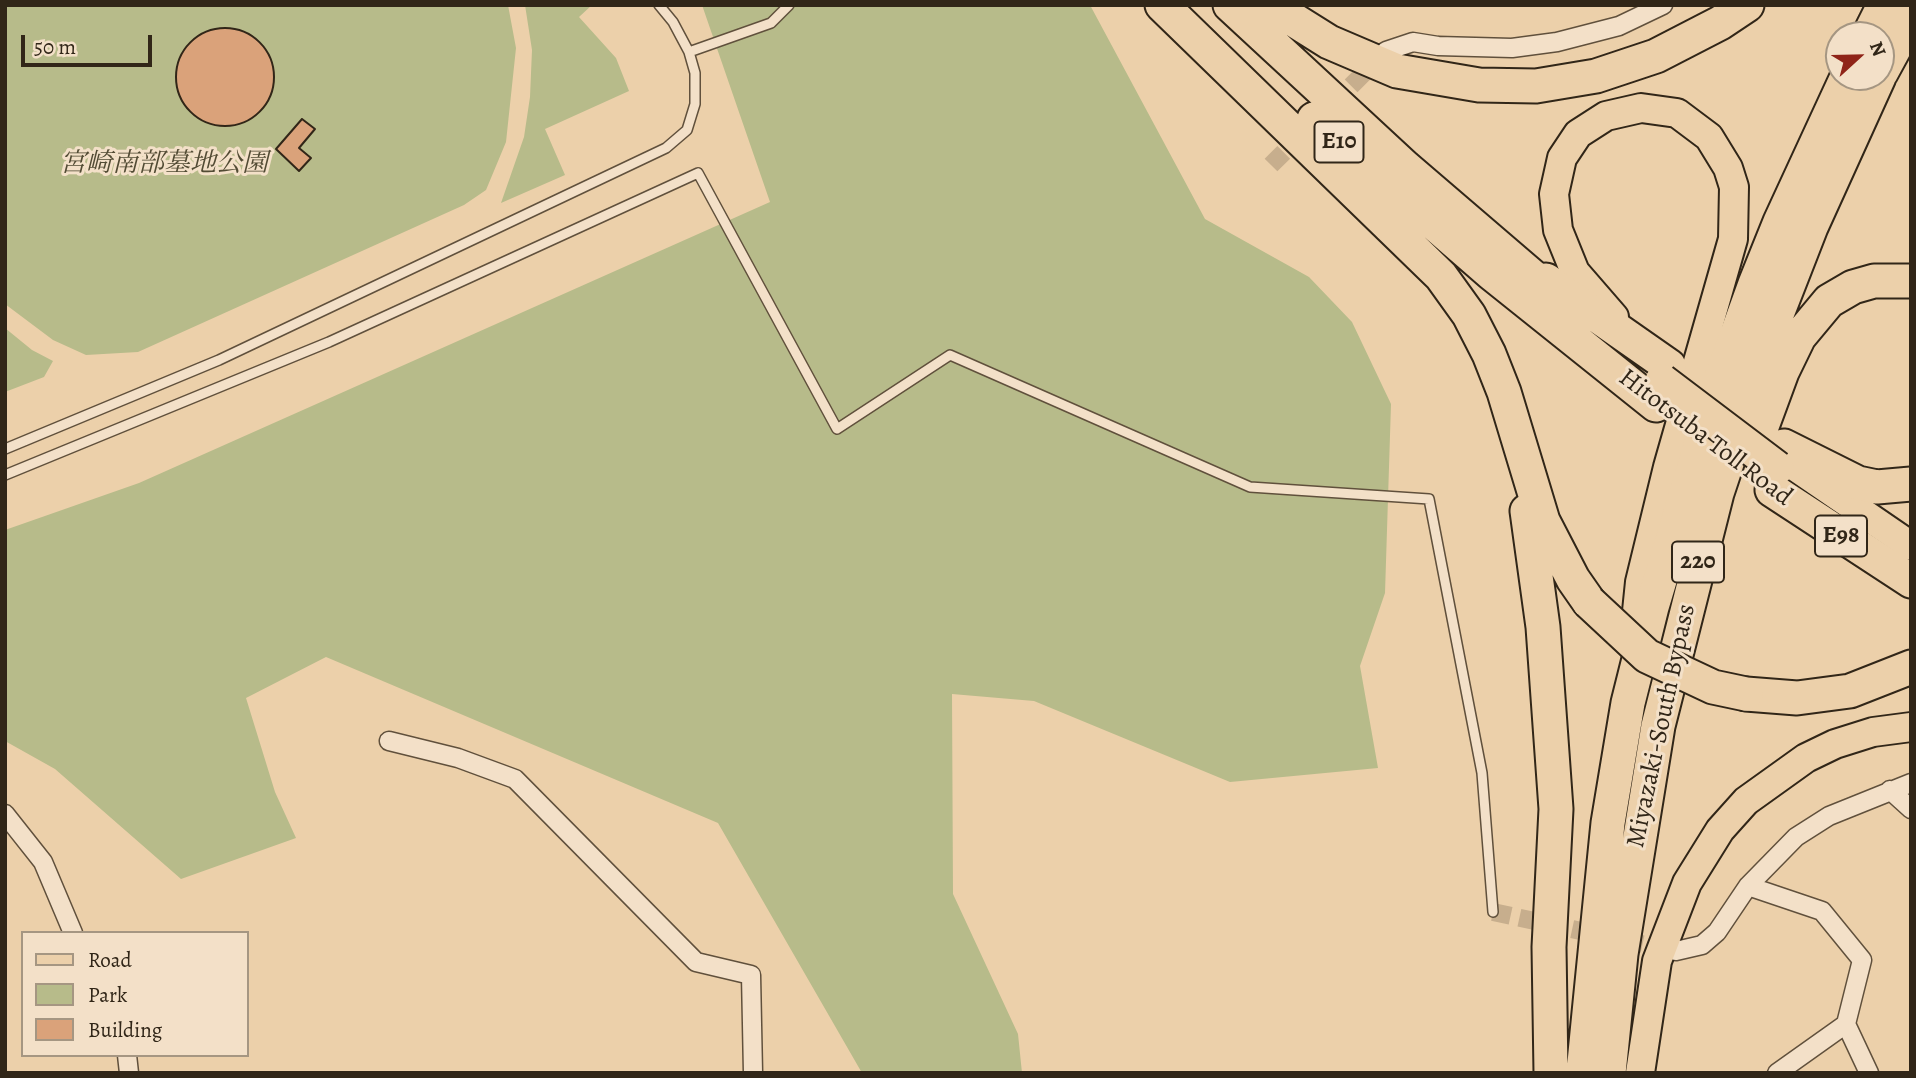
<!DOCTYPE html>
<html>
<head>
<meta charset="utf-8">
<style>
	body { margin:0 }
	#map { position:relative; width:1916px; height:1078px; overflow:hidden; background:#ecd0aa; font-family:Alegreya,serif }
	canvas { display:block }
	.frame { position:absolute; inset:0; border:7px solid #312618; pointer-events:none }
	.legend { position:absolute; left:21px; top:931px; width:228px; height:126px; box-sizing:border-box; background:#f3e0c8; border:2px solid #a59682; margin:0; padding:9px 12px; list-style:none; font-size:21px; color:#312618 }
	.legend li { display:flex; align-items:center; gap:14px; height:35px }
	.legend b { width:35px; border:2px solid #a59682 }
	.north { position:absolute; left:1825px; top:21px; width:70px; height:70px; box-sizing:border-box; background:#f3e0c8; border:2px solid #a59682; border-radius:50%; rotate:68deg; font-size:19px; font-weight:700; line-height:28px; text-align:center; color:#312618 }
	.north::after { content:''; display:block; margin:auto; width:24px; height:32px; background:#8f2418; clip-path:polygon(50% 0,100% 100%,50% 72%,0 100%) }
	.scale { position:absolute; left:21px; top:35px; width:131px; height:32px; box-sizing:border-box; border:4px solid #312618; border-top:0; padding-left:9px; font-size:21px; line-height:24px; white-space:nowrap; color:#312618; -webkit-text-stroke:5px #f3e0c8; paint-order:stroke }
</style>
</head>
<body>
<div id="map">
<canvas width="1916" height="1078"></canvas>
<div class="frame"></div>
<ul class="legend">
<li><b style="height:9px;background:#ecd0aa"></b>Road</li>
<li><b style="height:19px;background:#b7bb8a"></b>Park</li>
<li><b style="height:19px;background:#daa27a"></b>Building</li>
</ul>
<div class="north">N</div>
<div class="scale">50 m</div>
</div>
<script>
const context = document.querySelector('canvas').getContext('2d');
context.lineJoin = 'round';
function fillPath(path, color) { context.fillStyle = color; context.fill(path, 'evenodd'); }
const toPath = rows => new Path2D(rows.map(r => 'M' + r).join(''));
function trace(path, color, width, dash) { context.strokeStyle = color; context.lineWidth = width; context.lineCap = dash ? 'butt' : 'round'; context.setLineDash(dash || []); context.stroke(path); }
function label(font, color, halo, rows, align = 'center') {
  context.font = font + ' Alegreya,"Noto Serif JP",serif'; context.lineWidth = 6; context.setLineDash([]); context.textBaseline = 'middle'; context.strokeStyle = halo; context.fillStyle = color; for (const [text, x, y, turn = 0] of rows) {
    context.save(); context.translate(x, y); context.rotate((+turn || 0) * Math.PI / 180); context.textAlign = isNaN(turn) ? turn : align; if (halo) context.strokeText(text, 0, 0); context.fillText(text, 0, 0); context.restore();
  }
}
fillPath(toPath([
	[5,5,508,5,516,48,506,142,486,190,464,205,138,352,86,355,53,340,5,304],
	[525,5,592,5,579,17,616,58,629,91,545,129,565,175,501,203,524,137,530,97,532,50],
	[702,5,1090,5,1205,219,1309,277,1352,322,1391,404,1385,593,1360,666,1378,768,1230,782,1034,701,952,694,953,894,1018,1034,1022,1073,862,1073,718,823,326,657,246,698,275,792,296,838,181,879,55,769,5,741,5,530,139,483,770,202],
	[5,328,32,350,53,361,44,377,5,392]
]), '#b7bb8a');
const building = toPath([
	'176 77a49 49 0 1 1 98 0a49 49 0 1 1-98 0Z',
	[302,119,315,129,299,148,311,158,299,171,276,149,302,119]
]);
fillPath(building, '#daa27a');
trace(building, '#312618', 2);
trace(toPath([
	[1332,105,1379,58],
	[1271,165,1304,132],
	[1493,912,1669,950]
]), '#c7ae8d', 18, [18, 9]);
const lane = toPath([
	[689,52,771,23,789,5],
	[5,449,219,360,666,148,687,130,695,104,695,73,689,52,673,22,659,5],
	[5,475,329,342,698,173,837,429,950,355,1250,487,1429,499,1482,773,1493,912]
]);
const street = toPath([
	[1386,51,1413,42,1438,46,1512,48,1557,42,1619,26,1663,5],
	[389,741,458,758,515,779,696,962,751,975,753,1073],
	[1890,790,1911,809],
	[5,814,43,862,73,933],
	[1748,886,1822,911,1862,960,1846,1024,1869,1073],
	[1676,951,1702,945,1717,932,1748,886,1796,837,1829,816,1911,783],
	[127,1055,129,1073],
	[1777,1073,1846,1024]
]);
const primary = toPath([
	[1614,317,1575,272,1558,230,1554,194,1562,158,1578,134,1606,116,1641,108,1677,113,1709,137,1728,168,1734,187,1733,239,1668,467,1640,582,1635,631],
	[1784,459,1911,546],
	[1640,1073,1657,961,1687,883,1720,830,1746,801,1806,758,1835,744,1873,732,1911,727]
]);
const highway = toPath([
	[1162,5,1441,276,1469,315,1489,354,1504,392,1543,521,1573,579,1589,602],
	[1230,5,1405,167,1560,300],
	[1270,5,1329,42,1397,71,1479,85,1536,86,1596,76,1656,56,1720,23,1747,5],
	[1869,35,1884,5],
	[1881,73,1911,18],
	[1314,119,1491,273,1656,405],
	[1546,280,1669,366],
	[1784,446,1858,483,1877,487,1911,484],
	[1754,448,1782,372,1799,337,1829,301,1853,287,1874,281,1911,281],
	[1772,490,1911,581],
	[1527,511,1543,627,1556,809,1549,947,1551,1073],
	[1746,694,1797,698,1850,691,1911,667],
	[1583,1073,1608,823,1628,703,1652,607,1718,386,1755,284,1780,222,1847,77],
	[1609,1073,1621,954,1658,726,1717,493,1774,322,1811,227,1879,77]
]);
trace(lane, '#60503c', 12);
trace(street, '#60503c', 21);
trace(primary, '#312618', 32);
trace(highway, '#312618', 37);
trace(lane, '#f3e0c8', 9);
trace(street, '#f3e0c8', 18);
trace(primary, '#ecd0aa', 28);
trace(highway, '#ecd0aa', 33);
const highwayBridge = toPath([
	[1662,381,1777,468],
	[1589,602,1647,656,1713,687,1746,694]
]);
trace(highwayBridge, '#312618', 37, []);
trace(highwayBridge, '#ecd0aa', 33);
for (const [x, y, w] of [
	[1339,142,49],
	[1841,536,52],
	[1698,562,52]
]) { const box = new Path2D(); box.roundRect(x - w / 2, y - 20.5, w, 41, 5); context.fillStyle = '#f3e0c8'; context.fill(box); trace(box, '#312618', 2); }
label('bold 24px', '#312618', null, [
	["E10",1339,142],
	["E98",1841,536],
	["220",1698,562]
]);
label('italic 26px', '#524b34', '#f3e0c8', [
	["宮崎南部墓地公園",164,165]
]);
label('26px', '#312618', '#f3e0c8', [
	["Hitotsuba Toll Road",1705,438,37],
	["Miyazaki-South Bypass",1662,726,-78]
]);
</script>
</body>
</html>
